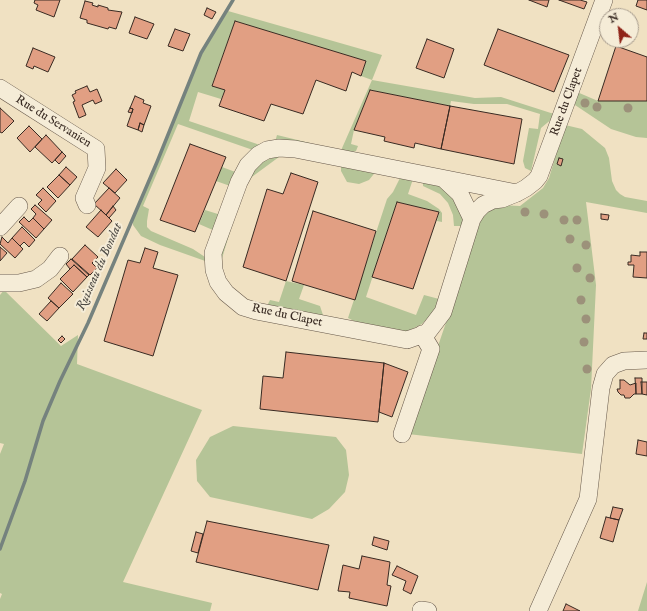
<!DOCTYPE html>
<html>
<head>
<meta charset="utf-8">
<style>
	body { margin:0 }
	#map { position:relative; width:647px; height:611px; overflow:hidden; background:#f0e1c2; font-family:"IM FELL English",serif }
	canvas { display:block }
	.north { position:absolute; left:599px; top:8px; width:40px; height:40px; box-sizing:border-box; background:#f5ecd7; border:1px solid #a99e8f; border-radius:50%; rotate:332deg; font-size:11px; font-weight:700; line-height:16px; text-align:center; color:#382a22 }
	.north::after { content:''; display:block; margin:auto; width:14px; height:18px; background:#8f2418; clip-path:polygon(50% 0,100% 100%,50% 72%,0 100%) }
</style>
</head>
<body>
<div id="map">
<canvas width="647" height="611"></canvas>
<div class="north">N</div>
</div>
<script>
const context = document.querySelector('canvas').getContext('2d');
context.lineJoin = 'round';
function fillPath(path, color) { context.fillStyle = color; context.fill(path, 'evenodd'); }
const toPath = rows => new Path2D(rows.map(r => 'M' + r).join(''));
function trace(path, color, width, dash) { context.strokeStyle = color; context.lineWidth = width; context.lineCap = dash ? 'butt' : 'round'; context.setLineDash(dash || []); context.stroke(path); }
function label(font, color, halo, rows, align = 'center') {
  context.font = font + ' "IM FELL English",serif'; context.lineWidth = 4; context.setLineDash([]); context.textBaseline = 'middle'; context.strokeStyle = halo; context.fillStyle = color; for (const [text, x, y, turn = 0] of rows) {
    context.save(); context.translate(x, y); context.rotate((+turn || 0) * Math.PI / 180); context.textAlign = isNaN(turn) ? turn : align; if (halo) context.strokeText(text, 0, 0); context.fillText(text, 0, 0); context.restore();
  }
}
fillPath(toPath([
	[228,11,382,55,372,80,475,98,501,97,554,114,553,118,541,128,531,171,525,168,523,161,529,128,538,129,540,114,507,104,474,104,451,101,450,106,370,90,354,130,351,144,358,146,356,151,339,155,372,80,361,76,366,61,235,21,212,85,225,90,221,99,198,92,189,121,263,146,254,150,250,149,178,124,143,206,149,209,147,221,147,227,151,231,193,249,208,259,208,262,160,245,141,236,133,225,133,217,201,53],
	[577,92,598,101,647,101,647,138,636,137,611,129,575,105,574,100],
	[565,125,582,129,605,148,609,158,612,181,616,190,620,194,625,197,647,201,647,213,586,202,596,285,591,389,582,454,408,434,483,214,499,205,520,206,543,188,549,178],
	[277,135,310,143,315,149,275,142],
	[283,154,245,182,220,265,219,247,242,184,259,163],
	[341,166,377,170,369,180,359,184,347,182,341,171],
	[222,167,238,173,233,187,216,181],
	[402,174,413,179,408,194,427,201,439,209,442,213,442,222,437,221,439,212,397,202,366,297,416,315,424,295,439,299,439,306,422,324,410,330,405,332,376,332,348,318,387,199,393,192],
	[423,182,439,182,465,213,464,226,454,226,453,215,448,203,440,194,423,186],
	[205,210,221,215,215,231,199,224],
	[286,281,304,285,299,299,320,306,325,321,267,308,261,309,241,301,237,295,245,298,244,302,266,308,270,300,279,302],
	[4,290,61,346,78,335,77,364,202,410,123,582,212,603,210,611,0,611,0,599,2,594,0,593,0,454,4,444,0,443,0,295],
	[233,426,336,437,346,450,349,475,345,492,329,509,312,519,210,497,197,481,196,460,210,437],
	[647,582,647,611,638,611]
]), '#b5c497');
trace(toPath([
	[0,549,25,481,43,421,60,381,88,323,157,162,201,53,233,0]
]), '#75827e', 3.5);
const building = toPath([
	[35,0,60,0,54,17,36,10,38,5,34,3,35,0],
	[529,0,549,0,547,7,529,0],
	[559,0,580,0,587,2,584,9,559,0],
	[638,0,647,0,647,10,636,6,638,0],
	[85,1,93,3,92,5,98,7,98,5,108,8,108,10,122,12,116,29,109,27,108,29,87,23,87,20,80,18,85,1],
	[207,8,216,12,212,19,204,15,207,8],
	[135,17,154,24,147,39,129,33,135,17],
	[235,21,366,61,361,76,352,72,346,91,316,80,303,114,271,104,264,121,219,106,225,90,212,86,235,21],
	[175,29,190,34,183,51,168,46,175,29],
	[498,29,569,55,554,92,484,65,498,29],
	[427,39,454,49,444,78,416,68,427,39],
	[616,46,647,57,647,101,598,101,616,46],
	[33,48,55,57,48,72,34,66,33,69,26,66,33,48],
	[87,86,90,92,97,89,102,101,95,104,93,100,82,105,86,115,79,118,73,102,75,101,72,95,76,93,75,91,87,86],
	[370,90,450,106,441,149,415,143,414,148,384,141,385,137,354,130,370,90],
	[135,96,144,100,143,103,151,106,144,125,140,123,138,130,127,126,133,109,130,108,135,96],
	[450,106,522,119,514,164,441,149,450,106],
	[0,108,14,121,2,133,0,132,0,108],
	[130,108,133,109,132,113,128,112,130,108],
	[140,123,144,125,142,132,138,130,140,123],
	[29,126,42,139,30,152,17,138,29,126],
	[46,135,62,152,52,163,35,147,46,135],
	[190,144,226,157,195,232,160,220,190,144],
	[62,152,66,156,59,164,55,160,62,152],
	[559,158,563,159,561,166,557,164,559,158],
	[66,167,77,177,70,185,59,175,66,167],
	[116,169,127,180,115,193,103,183,116,169],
	[291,173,318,182,286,281,243,267,267,189,283,194,291,173],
	[59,175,70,185,58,198,47,187,59,175],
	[43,188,56,201,46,212,38,204,42,200,36,195,43,188],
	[109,188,120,198,106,215,94,204,109,188],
	[397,202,439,212,413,289,372,277,397,202],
	[35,205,52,220,44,229,33,218,36,214,31,209,35,205],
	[113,206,116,210,109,218,106,215,113,206],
	[101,210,112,221,98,237,86,227,101,210],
	[313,211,376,231,355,300,292,281,313,211],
	[601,214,609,215,608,220,601,219,601,214],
	[24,217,29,222,33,218,44,229,36,238,19,222,24,217],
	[22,227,35,240,29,247,24,242,20,246,12,238,22,227],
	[2,237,8,243,12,238,23,249,15,258,0,244,2,237],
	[85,245,98,257,92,263,97,268,90,275,72,259,85,245],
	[0,247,7,253,0,261,0,247],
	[145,248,158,252,153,268,178,275,153,356,104,341,128,260,140,263,145,248],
	[640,252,647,252,647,278,633,277,634,265,628,265,628,262,631,262,631,255,640,256,640,252],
	[71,259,89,275,87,277,74,265,70,269,66,264,71,259],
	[74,265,87,277,73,292,60,279,74,265],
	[61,283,73,294,59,308,48,298,61,283],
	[51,301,59,308,47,321,39,314,51,301],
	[644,333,647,333,647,339,643,339,644,333],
	[62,336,65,339,61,343,58,340,62,336],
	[286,352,384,363,378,422,260,409,263,376,283,378,286,352],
	[384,363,408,372,392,417,379,412,384,363],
	[635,378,642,378,642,394,636,394,635,378],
	[620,380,624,380,630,385,636,383,636,394,634,394,630,398,625,398,624,395,621,395,618,392,617,389,620,389,620,380],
	[641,382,647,382,647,395,642,394,641,382],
	[638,440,647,442,647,456,636,454,638,440],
	[613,507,623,509,619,520,610,518,613,507],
	[606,517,619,520,613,542,600,538,606,517],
	[207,521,329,545,318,590,196,562,207,521],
	[196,532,203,534,198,553,191,551,196,532],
	[374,537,389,541,387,550,372,545,374,537],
	[362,556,390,562,387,585,391,586,387,606,349,598,350,592,338,591,343,565,359,569,362,556],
	[397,566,418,576,411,594,403,590,406,581,392,575,397,566],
	[566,604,580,611,563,611,566,604]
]);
fillPath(building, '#e19f83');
trace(building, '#382a22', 1);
const minor = toPath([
	[0,88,96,149,97,168,84,198,87,205],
	[445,180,460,194,472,219],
	[517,193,295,149,279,148,267,150,258,155,248,165,239,182,213,253,214,270,218,282,226,293,243,307,256,311,407,340,427,333,443,312,472,219,477,211,483,205,493,200,502,199,517,193,526,188,535,181,539,176,604,0],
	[0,227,19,206],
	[0,283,19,283,36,279,50,269,60,256],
	[402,434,431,349,422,334],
	[421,610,428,611],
	[538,611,588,499,601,388,605,374,613,365,624,361,647,360]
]);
trace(minor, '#66584a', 18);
trace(minor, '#f5ecd7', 17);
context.fillStyle = '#9c917a';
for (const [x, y] of [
	[585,103],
	[597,107],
	[628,108],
	[525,212],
	[544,214],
	[564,220],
	[577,220],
	[570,239],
	[586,245],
	[577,268],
	[590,278],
	[581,300],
	[586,319],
	[584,342],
	[587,369]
]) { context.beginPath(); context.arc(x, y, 4.5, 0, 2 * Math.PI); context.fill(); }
label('12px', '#382a22', '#f5ecd7', [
	["Rue du Clapet",567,102,-70],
	["Rue du Servanien",53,122,32],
	["Rue du Clapet",287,316,12]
]);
label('italic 13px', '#514e48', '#f5ecd7', [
	["Ruisseau du Bondat",100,267,-66]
]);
</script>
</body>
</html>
